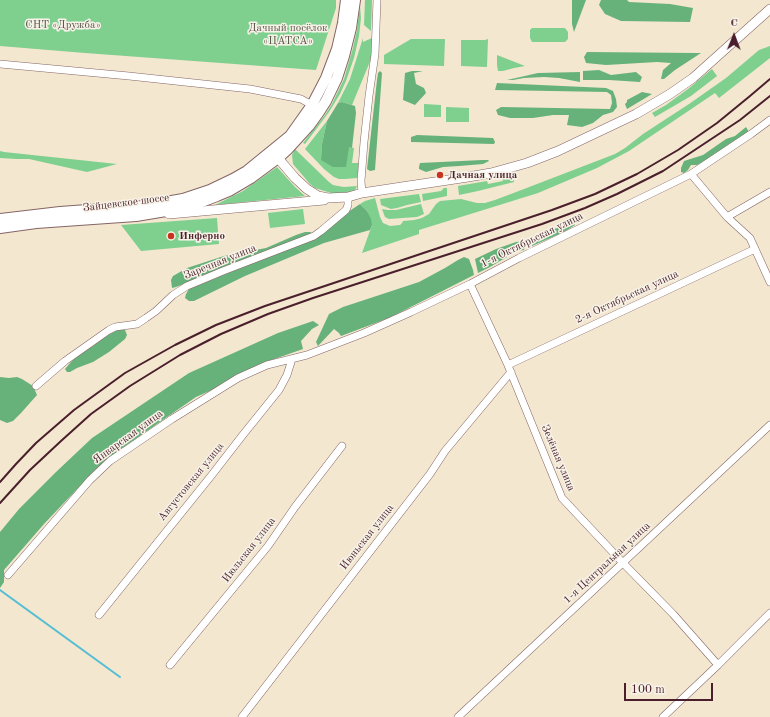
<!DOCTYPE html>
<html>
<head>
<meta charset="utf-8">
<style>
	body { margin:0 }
	#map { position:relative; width:770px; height:717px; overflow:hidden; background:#f3e7d0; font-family:"Old Standard TT",serif }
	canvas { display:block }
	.north { position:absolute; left:714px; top:16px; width:40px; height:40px; -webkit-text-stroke:3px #f7f3e8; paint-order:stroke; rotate:1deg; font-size:11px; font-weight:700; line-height:16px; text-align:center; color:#4a1f2b }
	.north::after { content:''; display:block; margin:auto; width:14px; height:18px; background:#4a1f2b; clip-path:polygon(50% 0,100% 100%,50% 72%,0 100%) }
	.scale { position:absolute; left:624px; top:683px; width:89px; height:18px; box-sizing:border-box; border:2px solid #4a1f2b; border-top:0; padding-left:5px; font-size:12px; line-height:14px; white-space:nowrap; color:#4a1f2b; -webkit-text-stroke:3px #f7f3e8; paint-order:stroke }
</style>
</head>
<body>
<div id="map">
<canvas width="770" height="717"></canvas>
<div class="north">С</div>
<div class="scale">100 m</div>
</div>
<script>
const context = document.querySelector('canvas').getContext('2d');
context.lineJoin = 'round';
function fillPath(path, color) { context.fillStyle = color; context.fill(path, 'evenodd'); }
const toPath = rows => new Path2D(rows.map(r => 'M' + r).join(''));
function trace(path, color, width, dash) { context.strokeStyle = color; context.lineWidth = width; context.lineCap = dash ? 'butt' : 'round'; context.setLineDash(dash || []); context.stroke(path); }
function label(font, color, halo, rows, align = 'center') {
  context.font = font + ' "Old Standard TT",serif'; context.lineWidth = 3; context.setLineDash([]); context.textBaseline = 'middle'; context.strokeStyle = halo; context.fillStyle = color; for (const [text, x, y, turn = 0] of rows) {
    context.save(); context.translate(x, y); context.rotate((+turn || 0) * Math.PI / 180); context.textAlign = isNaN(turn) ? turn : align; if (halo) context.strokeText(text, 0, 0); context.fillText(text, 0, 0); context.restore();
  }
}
fillPath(toPath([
	[0,0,336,0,336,8,316,70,85,53,0,46],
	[365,0,372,0,371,31,364,25],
	[360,6,361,18,359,36,354,58,346,81,340,94,329,112,305,144,303,143,325,115,332,104,344,79,353,48,357,30],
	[532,28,565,28,568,32,568,39,565,42,532,42,530,38,530,30],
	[363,38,363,42,372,38,371,59,352,105,342,102,338,103,350,79],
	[411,39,445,39,444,66,384,64,384,55],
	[488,39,487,67,461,66,461,40,485,40],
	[770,46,770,58,719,98,715,93,629,151,597,168,538,193,419,230,419,234,362,253,372,225,367,211,360,204,365,201,375,198,380,217,383,223,390,226,400,225,402,223,403,221,414,220,422,218,429,214,436,204,440,201,461,199,477,203,485,203,495,200,524,189,615,154,625,148,643,134,689,104,726,78,759,50],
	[497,55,525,66,514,68,503,71,498,71,497,65],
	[712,69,717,76,691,96,655,117,652,113,666,105,688,89],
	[424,104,441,105,441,117,424,117],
	[446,107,469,108,469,122,446,122],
	[327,121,322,144,321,160,349,147,354,148,352,163,360,163,357,178,345,179,339,179,334,177,324,169,305,149],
	[295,149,329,182,333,185,338,186,344,187,357,186,355,190,353,191,340,194,331,193,315,188,310,184,293,164,292,155],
	[0,151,4,152,117,164,87,172,29,159,17,159,0,158],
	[277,167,295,187,305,196,215,205,243,191],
	[512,175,514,182,478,191,459,195,458,186,487,181,488,184,503,181,502,178],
	[444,188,447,188,447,196,423,201,422,194,441,191],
	[419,194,421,202,407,205,397,208,391,209,381,205,380,199],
	[421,204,424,214,417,217,389,219,385,217,382,209,388,210,396,210],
	[303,209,305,224,270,228,268,213],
	[217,218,219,244,141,251,121,225]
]), '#7fcf8f');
fillPath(toPath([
	[572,0,586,0,574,32,572,24],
	[601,0,627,0,629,2,670,4,693,8,690,22,621,21,605,14,599,5],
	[587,52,695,53,701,53,675,70,664,79,661,79,663,70,671,63,657,62,606,65,586,63,584,57],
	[599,70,611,75,636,72,642,77,640,82,609,80,583,80,583,71],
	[380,71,382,73,375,170,370,171,367,169,377,80,378,73],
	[412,71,423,71,414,73,416,84,424,88,426,93,415,105,403,100,405,73],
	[580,72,580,82,559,78,544,77,524,78,513,80,507,80,538,73],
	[497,83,606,88,613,91,616,99,617,107,613,112,603,115,593,123,582,127,567,125,569,115,553,115,533,118,510,118,498,115,496,110,501,107,610,109,612,103,611,95,607,92,495,90],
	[642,92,652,94,627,109,625,104,627,102,627,100],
	[342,102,355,106,356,113,352,148,349,147,346,167,333,167,321,160,322,144,327,121,338,103],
	[746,127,749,132,716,155,697,165,691,165,688,170,684,173,681,172,681,168,684,161,703,155,726,139,735,136],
	[417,135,493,138,495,142,494,144,411,142,411,137],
	[482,160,488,160,489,161,483,164,459,166,443,167,426,172,419,169,419,167,420,163],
	[360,204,367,211,371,219,372,225,370,230,324,243,245,276,194,301,189,301,185,298,186,294,189,289,303,242],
	[574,223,575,225,564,232,532,246,532,240,543,236,554,229],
	[305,232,310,232,312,233,312,235,176,287,172,288,171,280,173,276,187,268,224,256,266,248,296,235],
	[527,241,524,250,517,251,490,267,478,273,475,259,496,249,516,242],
	[464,257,469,259,473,270,474,275,470,277,389,318,341,336,339,333,334,329,318,346,316,342,329,314,343,307,419,282,445,268,458,260],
	[313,321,319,325,312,329,301,341,303,349,263,363,214,389,196,397,121,449,96,469,44,524,4,570,4,582,0,588,0,532,19,509,56,472,92,438,189,373,278,333],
	[116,330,125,330,127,335,125,339,109,352,93,362,77,368,70,372,67,372,65,369,71,362,75,358,84,350,93,346,99,341],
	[0,377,9,378,17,377,22,379,33,386,37,395,21,413,13,421,7,423,0,420]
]), '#67b27a');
trace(toPath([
	[0,590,120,677]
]), '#56bed3', 2);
const minor = toPath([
	[0,64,129,76,250,89,301,99,312,105],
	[691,174,727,217,750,238,770,282],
	[362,193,361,181,364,142,369,96,375,54,377,0],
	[727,217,770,192],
	[470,284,507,363,562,498,623,563,673,614,718,665],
	[508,365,755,249],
	[36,386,65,361,109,330,115,327,137,324,146,318,156,311,173,295,187,286,223,271,314,236,321,231,346,210,348,205,348,197],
	[8,575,90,480,110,461,172,419,238,378,267,365,307,355,364,333,411,312,470,284,519,258,691,174,751,134,770,120],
	[99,615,211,476,242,436,279,390,287,375,292,359],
	[170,665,268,546,295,507,342,446],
	[242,717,430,474,445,451,511,372],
	[458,717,770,425],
	[663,717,718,665,770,613]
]);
const tertiary = toPath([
	[271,155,278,158,295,178,307,189,318,196,328,198,348,197,362,193,468,177,491,173,527,163,558,151,636,114,670,94,693,78,770,9],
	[169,214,324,200]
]);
const secondary = toPath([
	[0,219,60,212,142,206,166,202,183,199,210,190,233,179,247,171,290,136,312,105,326,78,337,49,343,23,346,0],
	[0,228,36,223,136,216,178,209,191,206,217,196,229,191,251,178,278,158,288,149,309,126,319,112,326,101,337,78,344,56,351,28,355,0]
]);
trace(minor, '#856565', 8);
trace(tertiary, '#856565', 10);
trace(secondary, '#856565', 12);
trace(minor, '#fff', 7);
trace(tertiary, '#fff', 9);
trace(secondary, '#fff', 10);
trace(toPath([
	[0,482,16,464,36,443,74,410,125,373,175,345,216,325,265,306,552,210,595,194,637,174,678,150,717,123,750,96,770,79],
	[0,503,30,470,61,441,91,414,130,386,180,355,221,334,268,314,313,298,542,224,585,208,617,194,663,171,740,120,770,96]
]), '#4a1f2b', 2);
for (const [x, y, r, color] of [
	[440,175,4,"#c8321e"],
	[171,236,4,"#c8321e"]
]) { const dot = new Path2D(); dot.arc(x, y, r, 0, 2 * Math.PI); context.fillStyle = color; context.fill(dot); trace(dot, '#f7f3e8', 1.5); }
label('11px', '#5a5449', '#f7f3e8', [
	["СНТ «Дружба»",63,25],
	["Дачный посёлок",288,28],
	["«ЦАТСА»",288,41]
]);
label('bold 11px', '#4a1f2b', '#f7f3e8', [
	["Дачная улица",448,175],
	["Инферно",179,236]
], 'left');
label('11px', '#4a1f2b', '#f7f3e8', [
	["Зайцевское шоссе",126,203,-7],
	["1-я Октябрьская улица",532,240,-26],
	["Заречная улица",220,262,-22],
	["2-я Октябрьская улица",627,297,-25],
	["Январская улица",128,437,-36],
	["Зелёная улица",558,458,67],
	["Августовская улица",191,482,-51],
	["Июньская улица",367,537,-52],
	["Июльская улица",249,550,-52],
	["1-я Центральная улица",607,563,-43]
]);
</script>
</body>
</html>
